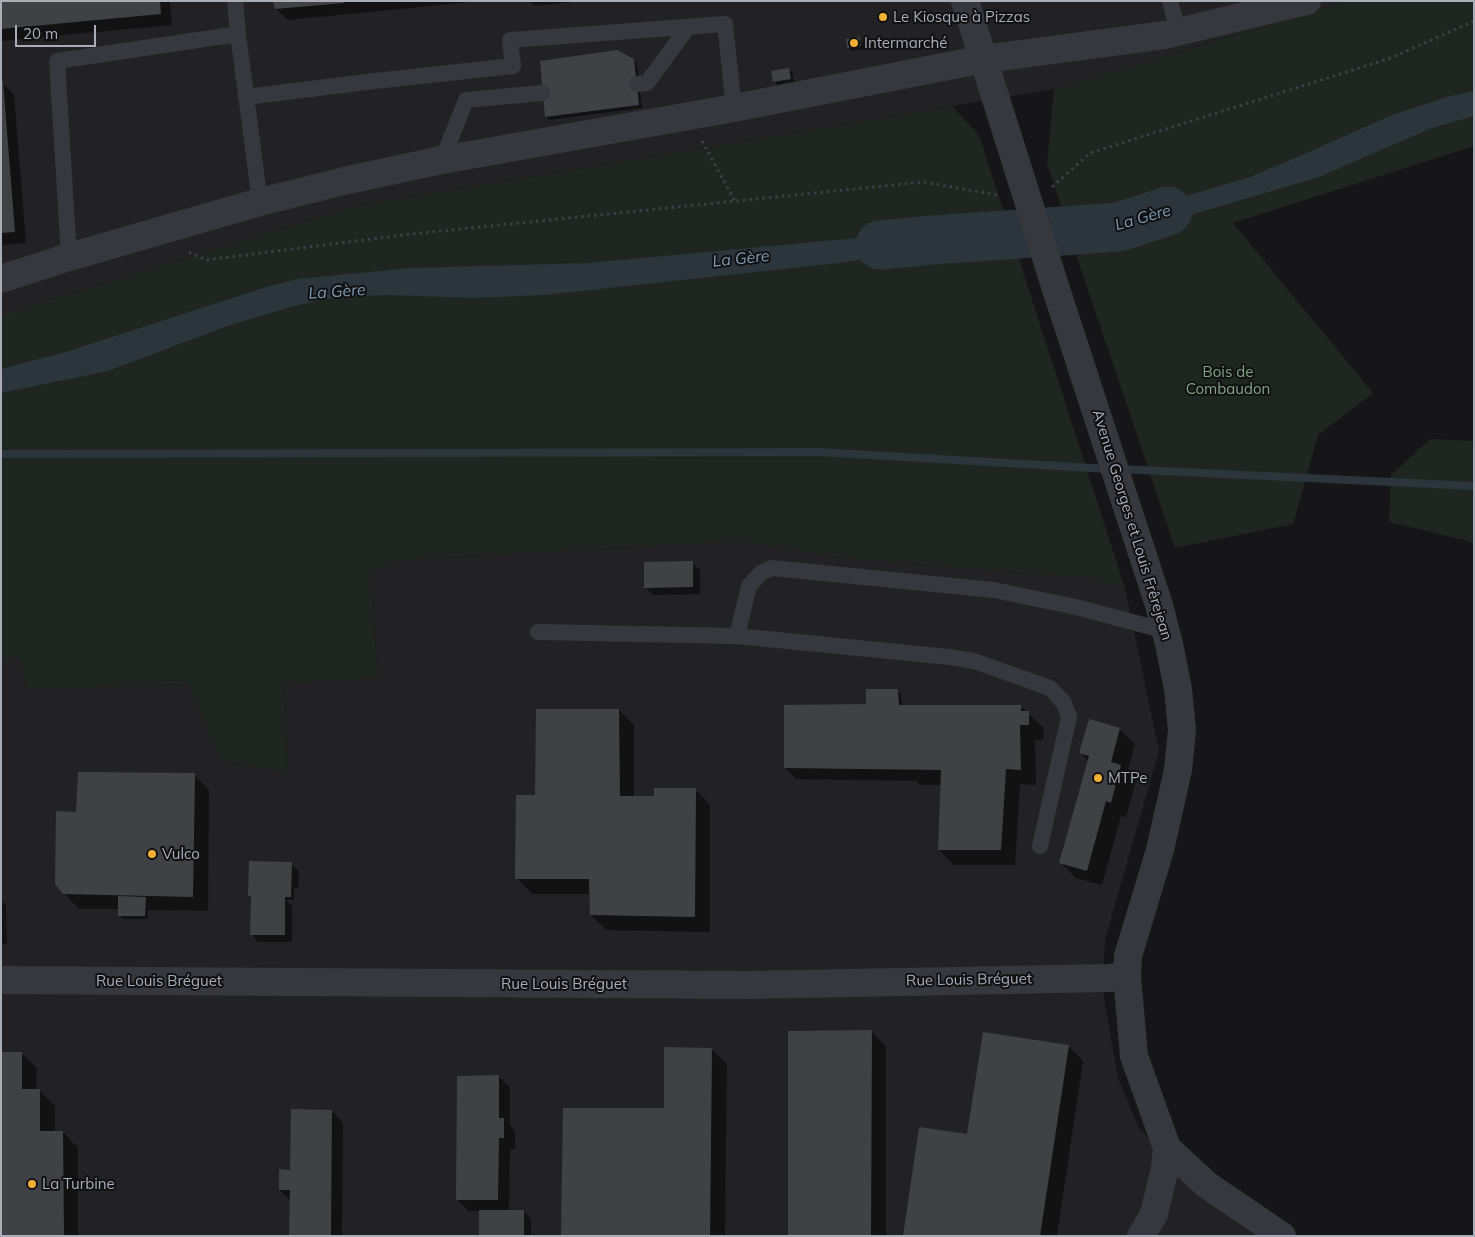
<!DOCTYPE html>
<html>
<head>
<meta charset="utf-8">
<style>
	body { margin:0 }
	#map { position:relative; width:1475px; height:1237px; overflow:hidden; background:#161618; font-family:Mulish,sans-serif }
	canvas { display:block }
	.frame { position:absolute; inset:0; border:2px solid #a8adb8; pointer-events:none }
	.scale { position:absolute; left:15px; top:25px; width:81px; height:22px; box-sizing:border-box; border:2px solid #a8adb8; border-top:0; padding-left:6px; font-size:15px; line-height:18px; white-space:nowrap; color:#a8adb8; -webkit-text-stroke:4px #111113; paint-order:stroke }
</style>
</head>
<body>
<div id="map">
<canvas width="1475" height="1237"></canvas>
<div class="frame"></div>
<div class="scale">20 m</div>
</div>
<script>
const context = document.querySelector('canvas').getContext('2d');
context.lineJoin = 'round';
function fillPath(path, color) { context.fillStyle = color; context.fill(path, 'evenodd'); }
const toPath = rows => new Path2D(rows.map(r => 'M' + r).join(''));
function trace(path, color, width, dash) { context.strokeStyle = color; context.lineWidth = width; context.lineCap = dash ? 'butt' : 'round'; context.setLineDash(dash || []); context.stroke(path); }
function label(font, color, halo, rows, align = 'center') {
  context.font = font + ' Mulish,sans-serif'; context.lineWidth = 4; context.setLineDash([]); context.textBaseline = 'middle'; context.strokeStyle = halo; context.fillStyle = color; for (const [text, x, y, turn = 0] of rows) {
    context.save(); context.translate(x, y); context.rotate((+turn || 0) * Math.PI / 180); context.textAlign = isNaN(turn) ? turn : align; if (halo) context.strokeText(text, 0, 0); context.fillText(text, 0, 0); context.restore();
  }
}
fillPath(toPath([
	[1,1,1350,1,1054,89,354,206,1,315],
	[742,541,845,558,1090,578,1125,588,1159,751,1105,940,1102,986,1118,1078,1139,1128,1185,1178,1241,1226,1257,1236,1,1236,1,659,19,659,27,689,189,684,221,762,288,772,283,683,378,678,370,570,410,559]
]), '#222225');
fillPath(toPath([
	[1350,1,1474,1,1474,146,1233,223,1373,393,1318,435,1293,524,1175,548,1084,278,1047,163,1054,89],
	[952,106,979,135,1125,588,1090,578,845,558,742,541,410,559,370,571,378,678,283,683,288,772,221,762,188,684,27,689,19,659,1,659,1,315,354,206],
	[1430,439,1474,441,1474,544,1468,541,1389,522,1391,475]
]), '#1e261f');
fillPath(toPath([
	[1474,91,1474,116,1432,128,1319,177,1106,240,1100,222,1250,177,1309,152,1392,115,1450,96],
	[943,230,949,246,839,263,544,295,473,298,387,295,341,297,324,299,291,307,230,325,108,371,1,393,1,369,69,351,266,287,297,279,410,268,588,263]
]), '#2c353c');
fillPath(toPath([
	[1,1,170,1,172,25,1,41],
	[275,1,481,1,288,20,276,9],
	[530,1,582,1,535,6],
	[860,38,863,42,864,49,851,51,848,47],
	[634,60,637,64,642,108,549,120,546,117],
	[789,70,793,73,794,82,778,85,774,81],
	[1,82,14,94,26,243,1,245],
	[693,563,700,570,700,594,653,595,645,587],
	[898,691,901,694,902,706,1020,706,1044,728,1043,740,1035,740,1036,785,1020,784,1015,865,954,865,939,850,942,785,920,785,916,781,796,779,785,768,870,706],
	[619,710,634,725,634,798,655,797,695,789,710,805,710,932,606,930,591,915,591,894,532,894,517,878,536,797],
	[1119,729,1135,744,1127,773,1136,781,1126,817,1121,816,1102,885,1076,878,1061,863,1088,761,1081,753],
	[194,775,209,790,208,911,148,910,148,919,123,919,119,915,119,909,79,909,64,893,77,814],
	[291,864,299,871,298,888,294,888,294,900,286,900,292,906,292,942,258,942,251,934,252,899,249,895],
	[1,900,6,905,7,944,1,944],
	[871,1031,886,1047,886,1236,789,1236],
	[1068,1046,1083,1061,1057,1236,904,1236,969,1135],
	[711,1049,727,1064,725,1236,562,1236,665,1110],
	[21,1053,37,1068,36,1091,40,1091,55,1106,55,1133,63,1132,78,1148,78,1236,1,1236],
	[498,1076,510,1088,510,1125,515,1131,515,1149,510,1149,509,1211,524,1211,531,1219,531,1236,480,1236,480,1211,468,1211,457,1199],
	[332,1111,343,1123,342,1236,291,1236,291,1201,280,1190]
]), '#0007');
trace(toPath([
	[1,454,818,452,1109,469],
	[1120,469,1474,486]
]), '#2c353c', 8);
trace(toPath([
	[880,245,933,240,1119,227,1168,211]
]), '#2c353c', 49);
fillPath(toPath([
	[1,1,160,1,161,14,1,29],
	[273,1,344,1,344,3,275,9],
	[860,37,861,46,847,48,846,39],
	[617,50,634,59,639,105,545,117,540,61],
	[789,68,791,79,773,82,771,71],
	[1,81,3,81,15,232,1,233],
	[693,561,693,587,644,588,644,562],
	[866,689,898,689,899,705,1021,705,1021,711,1029,711,1029,725,1020,725,1021,770,1006,769,1001,850,938,850,941,770,784,768,784,705,866,704],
	[536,709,619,709,620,796,654,796,654,788,696,788,695,917,590,915,589,879,515,879,516,795,535,795],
	[1089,719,1120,728,1111,762,1121,765,1111,803,1106,801,1087,871,1059,863,1089,756,1079,753],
	[78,772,195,773,193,897,63,894,55,884,56,811,76,812],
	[249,861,292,862,291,897,285,897,285,935,250,935,251,896,248,896],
	[118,896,146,897,145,916,118,916],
	[872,1030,871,1236,788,1236,788,1031],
	[983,1032,1069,1045,1040,1236,903,1236,919,1127,967,1134],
	[664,1047,712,1048,710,1236,561,1236,563,1108,664,1108],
	[1,1052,22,1052,22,1089,40,1089,40,1131,63,1131,64,1236,1,1236],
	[499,1075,499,1118,504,1118,504,1138,499,1138,498,1200,456,1200,457,1076],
	[291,1109,332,1110,331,1236,289,1236,290,1190,279,1190,279,1169,290,1170],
	[479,1210,524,1210,524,1236,479,1236]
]), '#404145');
trace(toPath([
	[702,141,735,201],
	[1052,187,1090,153,1391,58,1474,21],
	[189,252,206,260,411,234,923,182,997,195]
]), '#3d3f44', 3, [2.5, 4]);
trace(toPath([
	[235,1,238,34],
	[1170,1,1178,31],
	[637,84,647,83,688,27],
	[246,97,375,81,513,66,510,40,725,24,734,108],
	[442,160,466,100,542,93],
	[69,257,57,61,238,34,260,202],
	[538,632,737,636,949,657,974,661,1050,688,1064,703,1069,717,1040,846],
	[737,636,749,586,761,573,772,568,994,590,1076,607,1166,631]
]), '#37383d', 16);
trace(toPath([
	[965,1,1055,286,1159,605,1169,644,1178,689,1182,730,1178,770,1160,850,1128,956,1127,976,1134,1056,1167,1148,1207,1185,1282,1236],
	[1,279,69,257,260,202,348,180,442,160,734,108,984,59,1165,35,1307,1],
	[1,980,747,985,1109,978,1127,976],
	[1141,1236,1154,1214,1165,1168,1167,1148]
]), '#37383d', 28);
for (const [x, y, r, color] of [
	[883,17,5,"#f2b134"],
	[854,43,5,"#f2b134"],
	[1098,778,5,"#f2b134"],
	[152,854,5,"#f2b134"],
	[32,1184,5,"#f2b134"]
]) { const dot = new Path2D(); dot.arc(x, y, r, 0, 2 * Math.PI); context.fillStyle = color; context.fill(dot); trace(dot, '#111113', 2); }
label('15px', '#a8adb8', '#111113', [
	["Le Kiosque à Pizzas",893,17],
	["Intermarché",864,43],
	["MTPe",1108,778],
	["Vulco",162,854],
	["La Turbine",42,1184]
], 'left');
label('15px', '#7fa381', '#111113', [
	["Bois de",1228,372],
	["Combaudon",1228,389]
]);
label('15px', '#a8adb8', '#111113', [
	["Avenue Georges et Louis Frêrejean",1132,525,73],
	["Rue Louis Bréguet",969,980,-1],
	["Rue Louis Bréguet",159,981],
	["Rue Louis Bréguet",564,984]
]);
label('italic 16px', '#7f9bb3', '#111113', [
	["La Gère",1143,218,-16],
	["La Gère",741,259,-6],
	["La Gère",337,292,-4]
]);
</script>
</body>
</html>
